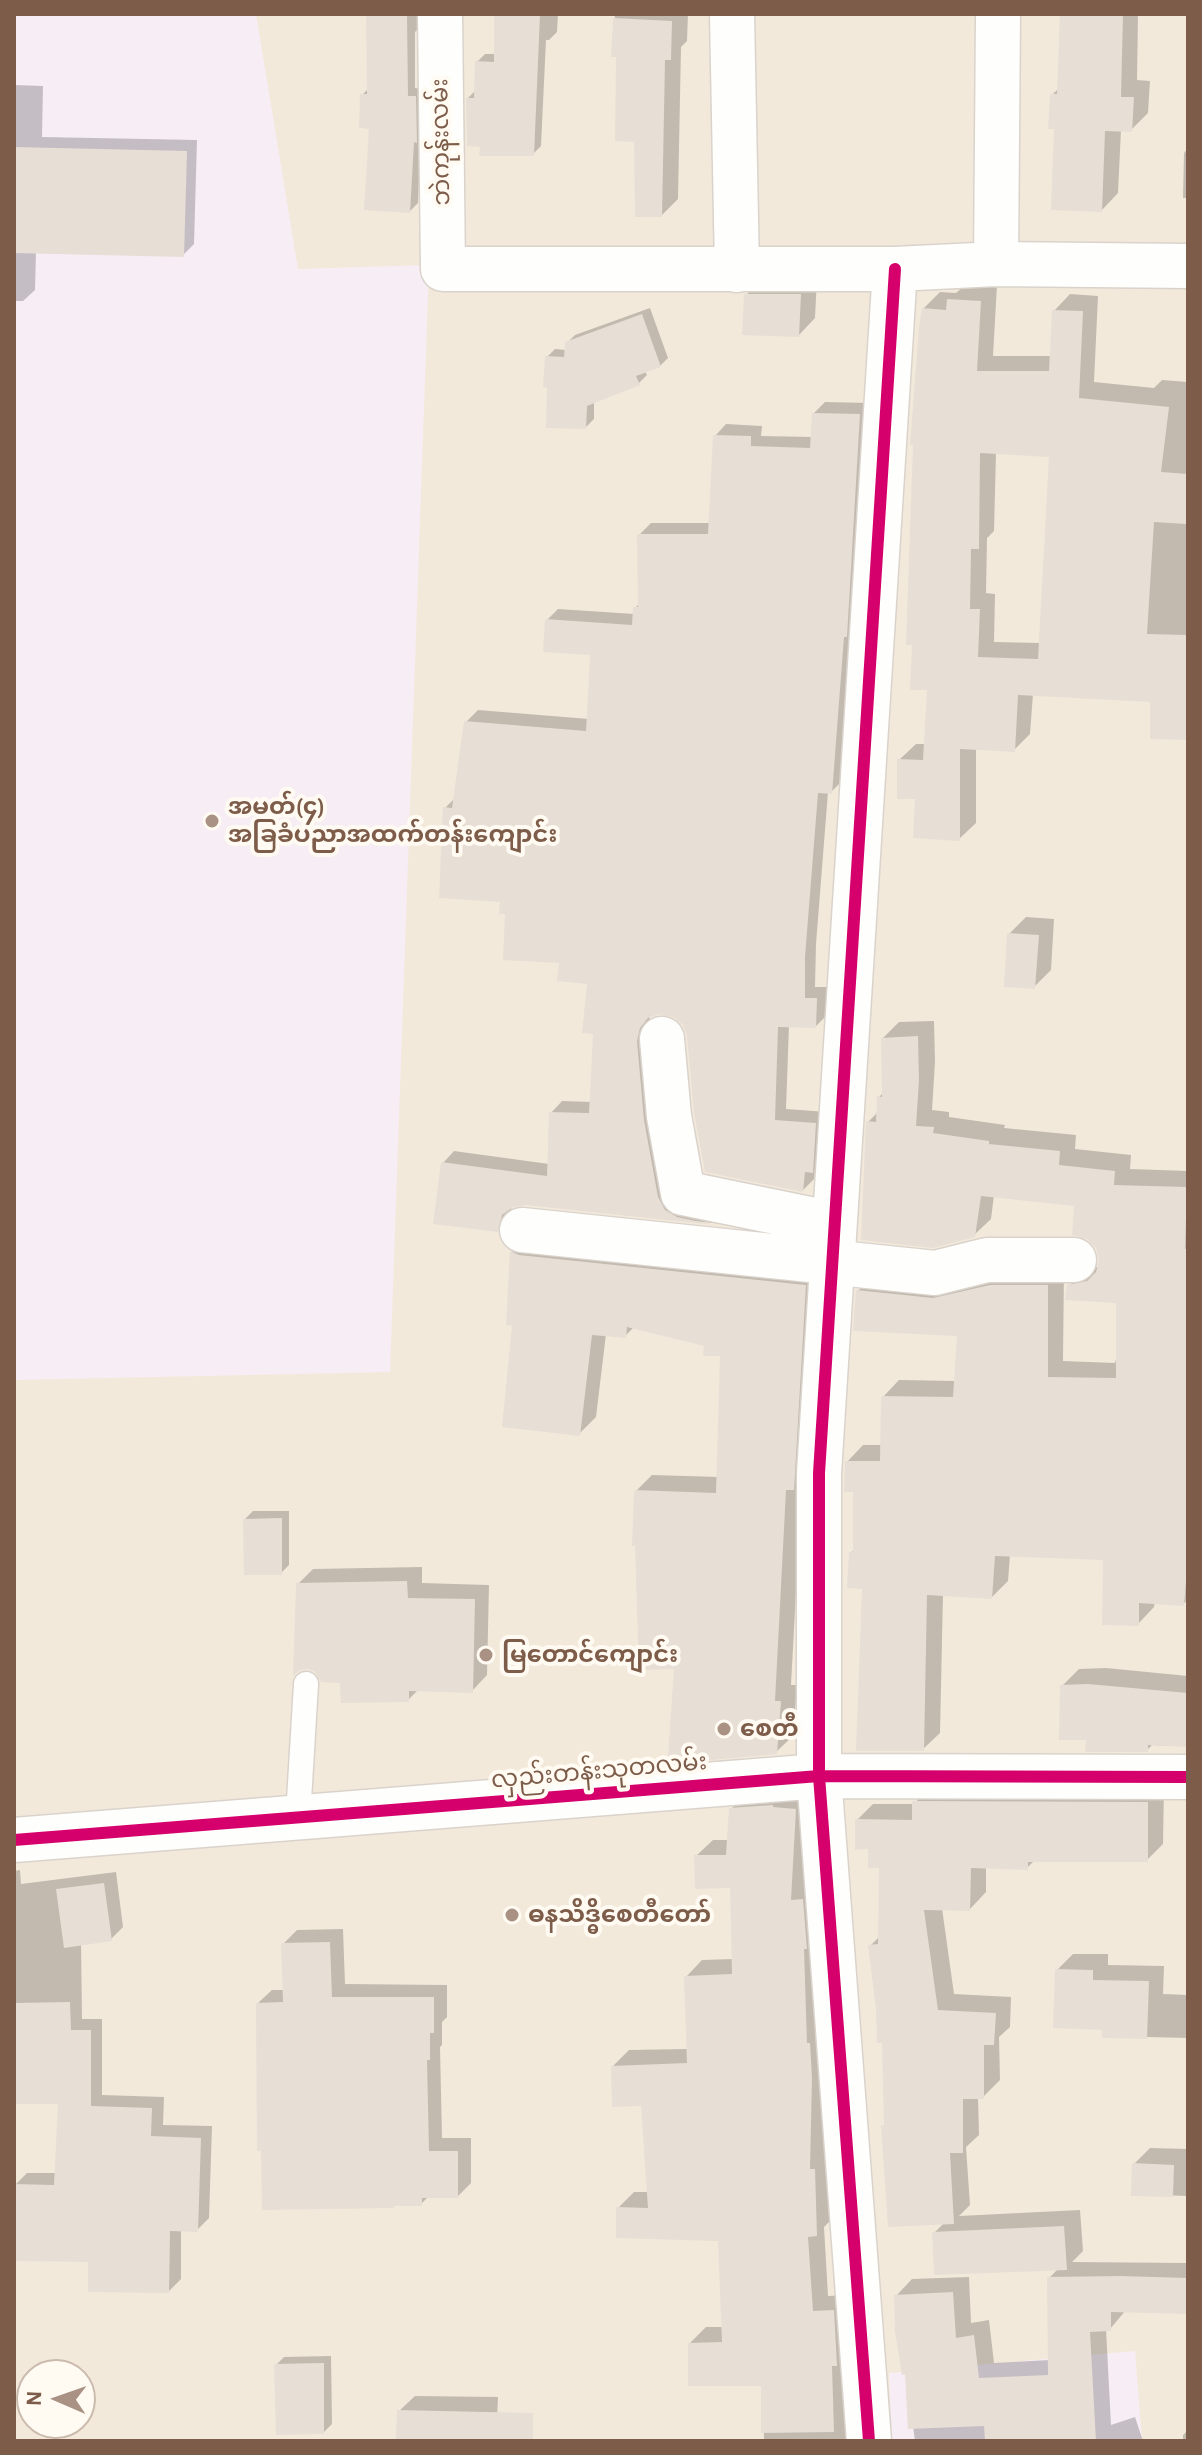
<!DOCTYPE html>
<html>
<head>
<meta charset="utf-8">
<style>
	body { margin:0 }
	#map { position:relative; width:1202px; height:2455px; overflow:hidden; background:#faf6ee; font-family:"Alegreya Sans",sans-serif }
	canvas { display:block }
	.frame { position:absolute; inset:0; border:16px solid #7d5c49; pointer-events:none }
	.north { position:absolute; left:16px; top:2359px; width:80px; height:80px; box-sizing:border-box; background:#fffaf2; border:2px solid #cbbbae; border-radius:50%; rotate:272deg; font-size:22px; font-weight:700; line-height:32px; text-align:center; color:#7d5c49 }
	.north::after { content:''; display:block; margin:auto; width:28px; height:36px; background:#a99283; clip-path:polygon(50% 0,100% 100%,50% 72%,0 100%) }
</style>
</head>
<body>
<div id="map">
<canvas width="1202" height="2455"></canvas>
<div class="frame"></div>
<div class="north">N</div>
</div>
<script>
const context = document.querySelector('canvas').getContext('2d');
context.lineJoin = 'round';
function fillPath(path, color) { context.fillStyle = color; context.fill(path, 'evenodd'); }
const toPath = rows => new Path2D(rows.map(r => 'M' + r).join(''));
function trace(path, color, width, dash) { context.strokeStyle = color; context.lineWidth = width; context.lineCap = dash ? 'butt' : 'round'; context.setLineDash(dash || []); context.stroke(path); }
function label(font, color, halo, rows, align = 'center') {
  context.font = font + ' "Alegreya Sans","Noto Sans Myanmar",sans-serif'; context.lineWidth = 8; context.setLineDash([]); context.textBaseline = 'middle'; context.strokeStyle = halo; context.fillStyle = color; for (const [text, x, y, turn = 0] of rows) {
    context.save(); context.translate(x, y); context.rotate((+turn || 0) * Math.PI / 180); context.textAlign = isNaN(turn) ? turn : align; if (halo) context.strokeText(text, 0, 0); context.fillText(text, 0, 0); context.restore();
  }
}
fillPath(toPath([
	[14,14,1188,14,1188,2441,14,2441],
	[32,2375,80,2375,80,2423,32,2423]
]), '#f3e9db');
fillPath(toPath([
	[14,14,256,14,298,269,429,265,390,1372,14,1380],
	[1135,2351,1142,2441,892,2441,889,2373]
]), '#f7edf5');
fillPath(toPath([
	[369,14,421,14,421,26,415,32,415,88,423,89,418,203,410,211,371,127,362,95,369,88],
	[496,14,558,14,557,32,549,40,546,40,541,146,533,154,482,145,468,98,476,90,477,62,485,54,496,54],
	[615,14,688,14,687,41,681,47,678,199,662,215,635,140,618,56,613,55],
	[1061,14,1138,14,1137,80,1150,81,1148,113,1131,130,1121,130,1118,193,1102,210,1056,127,1052,95,1059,88],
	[14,85,43,86,42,137,197,140,194,244,183,255,36,251,35,290,23,301,14,301],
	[1188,148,1188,198,1183,198,1184,153],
	[763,278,817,278,815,318,799,335,746,295],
	[966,284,997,285,993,356,1052,356,1054,311,1070,294,1098,296,1094,382,1154,388,1162,380,1188,382,1188,738,1152,700,1033,694,1030,734,1014,750,976,748,976,823,959,839,917,797,899,760,916,744,926,744,929,688,923,309,940,292,956,293],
	[996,452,1051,455,1041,643,994,642,995,594,986,593,987,538,994,531],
	[650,308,668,358,660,366,645,371,647,375,639,383,594,401,594,419,586,427,547,357,555,349,566,350,567,343,575,335],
	[825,402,870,403,843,780,831,792,828,792,816,944,815,987,828,987,827,1015,816,1026,789,1025,786,1109,827,1112,824,1159,815,1168,814,1179,803,1190,689,1036,684,1024,674,1015,660,1012,650,1016,648,1029,655,1108,722,1213,713,1223,525,1203,512,1205,509,1219,497,1230,443,1163,454,1151,549,1164,551,1113,562,1101,592,1102,596,1032,589,982,561,961,507,912,502,900,445,808,456,797,466,722,478,710,589,719,592,653,547,620,558,609,634,614,635,608,640,603,639,535,651,523,710,523,715,436,726,424,762,426,761,436,813,437,814,413],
	[1026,917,1054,919,1051,970,1034,987,1009,934],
	[934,1021,935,1062,932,1110,949,1112,949,1117,1005,1125,1004,1128,1076,1135,1075,1149,1131,1155,1130,1169,1188,1171,1188,1600,1183,1604,1155,1602,1154,1607,1138,1624,1105,1558,1010,1555,1008,1581,992,1597,943,1594,940,1733,923,1749,851,1553,855,1548,855,1490,847,1462,863,1445,882,1445,883,1397,899,1380,956,1381,959,1334,858,1291,874,1274,1064,1269,1063,1361,1115,1363,1118,1351,1118,1301,1069,1286,1085,1269,1099,1267,1101,1261,1098,1247,1077,1204,994,1195,991,1219,974,1235,868,1122,878,1112,879,1097,884,1092,883,1038,899,1022],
	[528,1236,822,1269,802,1480,791,1685,797,1685,793,1736,776,1752,676,1667,636,1491,652,1475,719,1477,722,1354,706,1344,634,1327,625,1336,606,1334,596,1417,579,1434,515,1324,512,1252],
	[253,1511,289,1511,289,1565,281,1573,245,1519],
	[422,1567,422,1583,489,1585,487,1675,472,1691,418,1690,408,1700,342,1681,298,1584,313,1569],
	[1106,1668,1188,1676,1188,1734,1175,1746,1152,1745,1147,1750,1088,1738,1062,1686,1079,1669],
	[930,1786,1164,1786,1163,1844,1147,1860,1035,1860,1027,1868,986,1867,986,1892,970,1909,942,1908,954,1994,1011,1997,1010,2027,999,2037,1000,2080,983,2097,978,2097,979,2135,966,2147,970,2205,959,2216,1080,2210,1083,2251,1072,2262,1188,2263,1188,2312,1126,2310,1110,2329,1106,2329,1111,2425,1135,2417,1143,2441,915,2441,896,2296,912,2279,969,2277,971,2323,989,2320,994,2363,1050,2360,1049,2278,1059,2268,934,2233,945,2222,886,2123,884,2041,870,1946,880,1936,881,1866,857,1820,873,1804,914,1804],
	[747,1793,812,1794,833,2218,824,2227,828,2296,850,2295,853,2441,764,2441,763,2384,690,2343,706,2327,724,2327,720,2239,618,2208,634,2192,649,2192,643,2104,613,2066,629,2050,688,2049,686,1977,702,1960,734,1959,732,1886,696,1856,713,1840,729,1840,731,1809],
	[20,1870,21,1884,116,1872,123,1927,111,1939,81,1943,82,2019,102,2019,102,2095,164,2097,163,2125,212,2126,209,2218,197,2230,181,2229,181,2279,169,2291,90,2260,14,2259,15,2185,27,2173,57,2173,60,2102,14,2102,14,1871],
	[343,1929,345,1984,447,1985,447,2017,442,2022,442,2045,440,2047,442,2138,471,2138,471,2183,458,2196,429,2196,421,2204,258,2003,272,1990,285,1990,283,1944,297,1930],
	[1073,1954,1108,1954,1108,1965,1164,1966,1163,1994,1188,1995,1188,2038,1104,2036,1104,2028,1057,1970],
	[1150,2148,1188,2149,1188,2196,1133,2194,1134,2164],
	[331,2356,332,2424,324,2432,276,2365,284,2357],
	[415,2396,498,2397,496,2441,399,2441,399,2411],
	[1188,2430,1188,2441,1183,2441,1183,2435]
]), '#0003');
fillPath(toPath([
	[366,14,407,14,408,96,416,96,417,143,414,142,410,213,364,210,369,129,359,128,360,94,367,94],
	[494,14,540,14,534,156,479,156,480,147,467,146,466,98,474,98,475,61,494,62],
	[1060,14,1123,14,1121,97,1134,97,1132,132,1105,131,1102,212,1051,210,1054,129,1048,129,1050,94,1057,94],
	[613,18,672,21,671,60,665,60,662,217,635,217,634,142,615,141,616,57,611,57],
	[14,147,187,151,184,257,14,253],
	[744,294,801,294,799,337,742,335],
	[947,299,981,301,977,371,1049,371,1052,310,1083,311,1079,398,1169,407,1161,472,1188,474,1186,524,1154,522,1147,634,1188,635,1188,740,1150,739,1150,702,1018,695,1015,752,960,749,960,841,913,838,915,799,897,799,897,759,923,760,927,690,910,690,912,645,906,645,913,445,910,445,919,328,922,308,946,310],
	[980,453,1049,457,1038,659,978,657,980,609,970,609,971,549,979,549],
	[642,314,661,367,636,376,640,385,587,406,586,429,546,428,547,388,543,387,545,356,564,357,565,342],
	[812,413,860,414,847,637,844,637,832,794,818,793,805,957,805,998,817,998,816,1028,778,1027,775,1120,816,1123,813,1173,805,1172,803,1192,705,1172,694,1113,687,1036,683,1025,673,1017,659,1014,648,1018,640,1028,637,1041,644,1120,658,1197,665,1210,677,1217,714,1225,525,1205,513,1207,502,1215,498,1232,433,1224,441,1162,547,1176,549,1112,589,1113,593,1034,582,1033,587,984,557,981,559,963,503,960,505,914,499,914,500,902,439,898,443,807,452,808,464,721,586,731,590,655,543,652,545,619,632,625,633,607,638,607,637,534,708,534,713,435,751,436,751,446,810,448],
	[1007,933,1039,935,1035,989,1004,987],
	[918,1036,919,1080,916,1126,934,1127,933,1133,989,1141,989,1144,1060,1151,1059,1165,1115,1171,1114,1185,1187,1187,1185,1249,1188,1249,1188,1556,1184,1606,1139,1603,1139,1626,1102,1625,1103,1560,995,1556,992,1599,927,1595,924,1751,856,1751,862,1589,847,1588,849,1552,853,1552,853,1492,844,1492,845,1461,880,1461,881,1396,953,1397,957,1336,853,1331,856,1290,933,1298,990,1285,1048,1285,1048,1377,1116,1378,1116,1303,1065,1300,1067,1285,1087,1281,1096,1272,1099,1261,1096,1248,1087,1239,1072,1235,1074,1206,981,1196,975,1237,933,1248,861,1240,866,1121,876,1122,877,1096,882,1097,881,1038],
	[510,1251,519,1255,806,1285,794,1490,786,1490,775,1701,781,1701,777,1754,711,1760,668,1756,674,1669,639,1670,635,1546,632,1546,634,1490,716,1493,720,1356,703,1356,704,1346,627,1327,626,1338,592,1335,580,1436,502,1427,512,1326,506,1325],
	[282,1518,282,1575,244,1575,243,1519],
	[407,1581,408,1598,475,1599,473,1693,409,1691,409,1702,341,1703,340,1683,321,1682,315,1672,308,1669,300,1670,293,1676,296,1583],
	[1088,1684,1188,1693,1186,1747,1148,1745,1148,1752,1085,1752,1086,1740,1059,1740,1060,1685],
	[912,1801,1148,1802,1148,1862,1028,1862,1028,1870,971,1868,970,1911,924,1910,938,2010,996,2013,994,2045,984,2045,984,2099,963,2099,963,2153,950,2153,954,2224,888,2227,881,2125,884,2125,882,2043,877,2043,876,2009,868,1945,878,1944,879,1868,868,1868,868,1849,855,1850,855,1819,912,1820],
	[773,1805,773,1807,796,1809,791,1900,803,1899,807,1949,804,1949,807,2043,810,2043,812,2078,810,2169,815,2169,817,2236,808,2237,813,2311,834,2310,837,2366,832,2366,834,2432,761,2433,761,2386,688,2386,688,2343,722,2342,718,2241,616,2238,616,2207,648,2208,641,2106,612,2107,611,2066,687,2063,684,1976,732,1974,730,1888,695,1889,694,1855,726,1855,729,1808],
	[104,1883,112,1941,64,1948,56,1889],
	[330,1942,332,1997,434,1997,434,2033,430,2033,430,2060,427,2060,429,2151,458,2151,458,2198,422,2198,422,2206,394,2206,394,2208,262,2210,261,2151,257,2151,256,2003,283,2002,281,1943],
	[1055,1969,1093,1970,1093,1980,1149,1981,1147,2039,1102,2038,1102,2030,1053,2028],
	[70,2002,71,2030,91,2030,91,2106,152,2108,151,2136,201,2138,198,2232,170,2231,169,2293,88,2292,88,2262,14,2261,14,2184,54,2185,58,2104,14,2104,14,2003],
	[1132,2163,1174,2165,1173,2197,1131,2196],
	[1064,2226,1067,2270,934,2275,932,2232],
	[1120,2276,1188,2278,1188,2314,1111,2312,1111,2331,1090,2332,1096,2441,985,2441,984,2426,908,2429,905,2374,902,2375,895,2331,894,2295,953,2292,956,2338,974,2335,979,2378,1048,2375,1047,2277],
	[324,2363,324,2434,276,2435,274,2364],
	[397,2410,533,2413,533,2441,396,2441]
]), '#e7ded5');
const lane = toPath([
	[298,1817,306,1684]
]);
const street = toPath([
	[440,14,443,269,895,269,996,264,1188,266],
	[732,14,737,270],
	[996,264,998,14],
	[662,1039,669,1116,683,1193,834,1224],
	[522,1230,935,1273,987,1260,1074,1260],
	[14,1840,819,1776,1188,1777],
	[869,2441,819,1776,819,1473,895,269]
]);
trace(lane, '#dad3cc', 27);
trace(street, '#dad3cc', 47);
trace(lane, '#fefefc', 24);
trace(street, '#fefefc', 44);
trace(toPath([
	[14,1840,819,1776,1188,1777],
	[869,2441,819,1776,819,1473,895,269]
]), '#d6006c', 12);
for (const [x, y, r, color] of [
	[212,821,8,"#a99283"],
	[486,1655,8,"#a99283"],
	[724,1729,8,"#a99283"],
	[512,1915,8,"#a99283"]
]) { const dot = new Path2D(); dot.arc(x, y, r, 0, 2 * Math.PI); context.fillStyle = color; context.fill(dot); trace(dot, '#fffaf2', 3); }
label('24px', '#7d5c49', '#fffaf2', [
	["ဘဲကုန်းလမ်း",441,142,-91],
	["လှည်းတန်းသုတလမ်း",599,1771,-5]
]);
label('bold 24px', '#7d5c49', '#fffaf2', [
	["အမှတ်(၄)",228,807],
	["အခြခံပညာအထက်တန်းကျောင်း",228,835],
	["မြတောင်ကျောင်း",502,1655],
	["စေတီ",740,1729],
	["ဓနသိဒ္ဓိစေတီတော်",528,1915]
], 'left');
</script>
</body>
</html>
